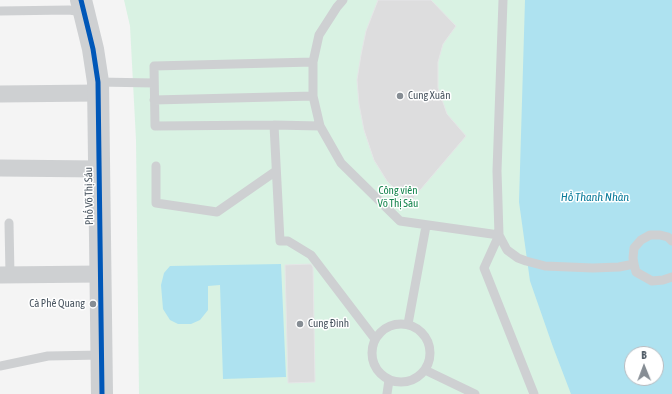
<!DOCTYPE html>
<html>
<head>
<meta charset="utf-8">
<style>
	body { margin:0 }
	#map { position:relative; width:672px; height:394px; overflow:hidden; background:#f4f4f4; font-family:"Asap Condensed",sans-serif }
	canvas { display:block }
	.north { position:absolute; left:624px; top:346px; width:40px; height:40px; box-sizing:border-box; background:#fff; border:1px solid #b7bbc0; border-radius:50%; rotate:359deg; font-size:11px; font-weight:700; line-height:16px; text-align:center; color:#4a5661 }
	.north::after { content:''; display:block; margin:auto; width:14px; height:18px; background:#868d94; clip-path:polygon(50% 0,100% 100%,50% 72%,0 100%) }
</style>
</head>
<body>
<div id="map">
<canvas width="672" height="394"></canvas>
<div class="north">B</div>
</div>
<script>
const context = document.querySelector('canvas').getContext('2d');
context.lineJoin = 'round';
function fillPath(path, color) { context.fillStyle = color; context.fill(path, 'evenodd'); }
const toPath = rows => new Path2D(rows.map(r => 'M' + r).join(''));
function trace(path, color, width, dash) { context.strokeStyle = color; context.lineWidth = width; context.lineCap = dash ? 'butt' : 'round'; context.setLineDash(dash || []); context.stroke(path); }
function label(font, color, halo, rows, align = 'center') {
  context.font = font + ' "Asap Condensed",sans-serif'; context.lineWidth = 3; context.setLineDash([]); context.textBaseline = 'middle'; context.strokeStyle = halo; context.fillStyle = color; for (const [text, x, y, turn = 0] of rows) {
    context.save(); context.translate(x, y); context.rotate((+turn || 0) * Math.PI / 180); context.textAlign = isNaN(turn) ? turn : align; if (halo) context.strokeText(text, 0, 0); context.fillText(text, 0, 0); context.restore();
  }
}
fillPath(toPath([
	[124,0,672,0,672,394,139,394,136,140,130,26],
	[632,354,656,354,656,378,632,378]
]), '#d9f2e3');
fillPath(toPath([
	[525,0,672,0,672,394,571,394,553,347,530,281,519,202],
	[632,354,656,354,656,378,632,378],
	[281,264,286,377,223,379,220,285,208,286,208,310,200,320,191,324,178,324,170,320,163,309,161,285,164,273,170,266]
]), '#aee2f0');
const building = toPath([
	[378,0,431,0,456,26,443,44,438,62,438,88,447,114,466,136,409,203,387,181,374,160,364,130,359,104,357,80,361,55,366,31,378,0],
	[311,264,313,267,315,382,288,383,285,265,311,264]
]);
fillPath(building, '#ddddde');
trace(building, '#e5e6e7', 1);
trace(toPath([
	[343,0,337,7,319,35,313,62,313,96,320,126,341,163,400,221,499,235],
	[503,0,497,171,499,235,484,268,534,394],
	[0,11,69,10,83,12],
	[313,62,154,66,155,126,274,125,320,126],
	[98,82,154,83],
	[154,100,313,96],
	[274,125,280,241,288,241,311,255,375,339],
	[156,166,156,203,217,212,276,171],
	[9,223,10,275],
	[499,235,507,250,518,258,526,261,545,266,593,268,619,267,634,264,633,258,634,248,641,240,650,235,660,235,668,237,672,241],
	[634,264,636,272,652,281,663,280,672,277],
	'372 353a29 29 0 1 1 58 0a29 29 0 1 1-58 0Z',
	[408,324,426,226],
	[0,366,48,356,102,355],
	[425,370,475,394],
	[387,394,389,380]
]), '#ced0d2', 9);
trace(toPath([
	[0,94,98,93],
	[0,168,99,169],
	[0,275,100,274]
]), '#ced0d2', 17);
trace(toPath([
	[81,0,93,49,98,82,102,394]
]), '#ced0d2', 22);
trace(toPath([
	[81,0,93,49,98,82,102,394]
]), '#0057b8', 5);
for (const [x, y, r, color] of [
	[400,96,4,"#868d94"],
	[93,304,4,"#868d94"],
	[300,324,4,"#868d94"]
]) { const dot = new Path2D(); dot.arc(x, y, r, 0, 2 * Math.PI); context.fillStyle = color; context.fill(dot); trace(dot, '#fff', 1.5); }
label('11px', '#4a5661', '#fff', [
	["Cung Xuân",408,96],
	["Cà Phê Quang",85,304,"right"],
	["Cung Đình",308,324]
], 'left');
label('11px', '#17864f', '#fff', [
	["Công viên",398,191],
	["Võ Thị Sáu",398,204]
]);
label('11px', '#4a5661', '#fff', [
	["Phố Võ Thị Sáu",89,196,-91]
]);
label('italic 12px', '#0c7c9b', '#fff', [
	["Hồ Thanh Nhàn",595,197]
]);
</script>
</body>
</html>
